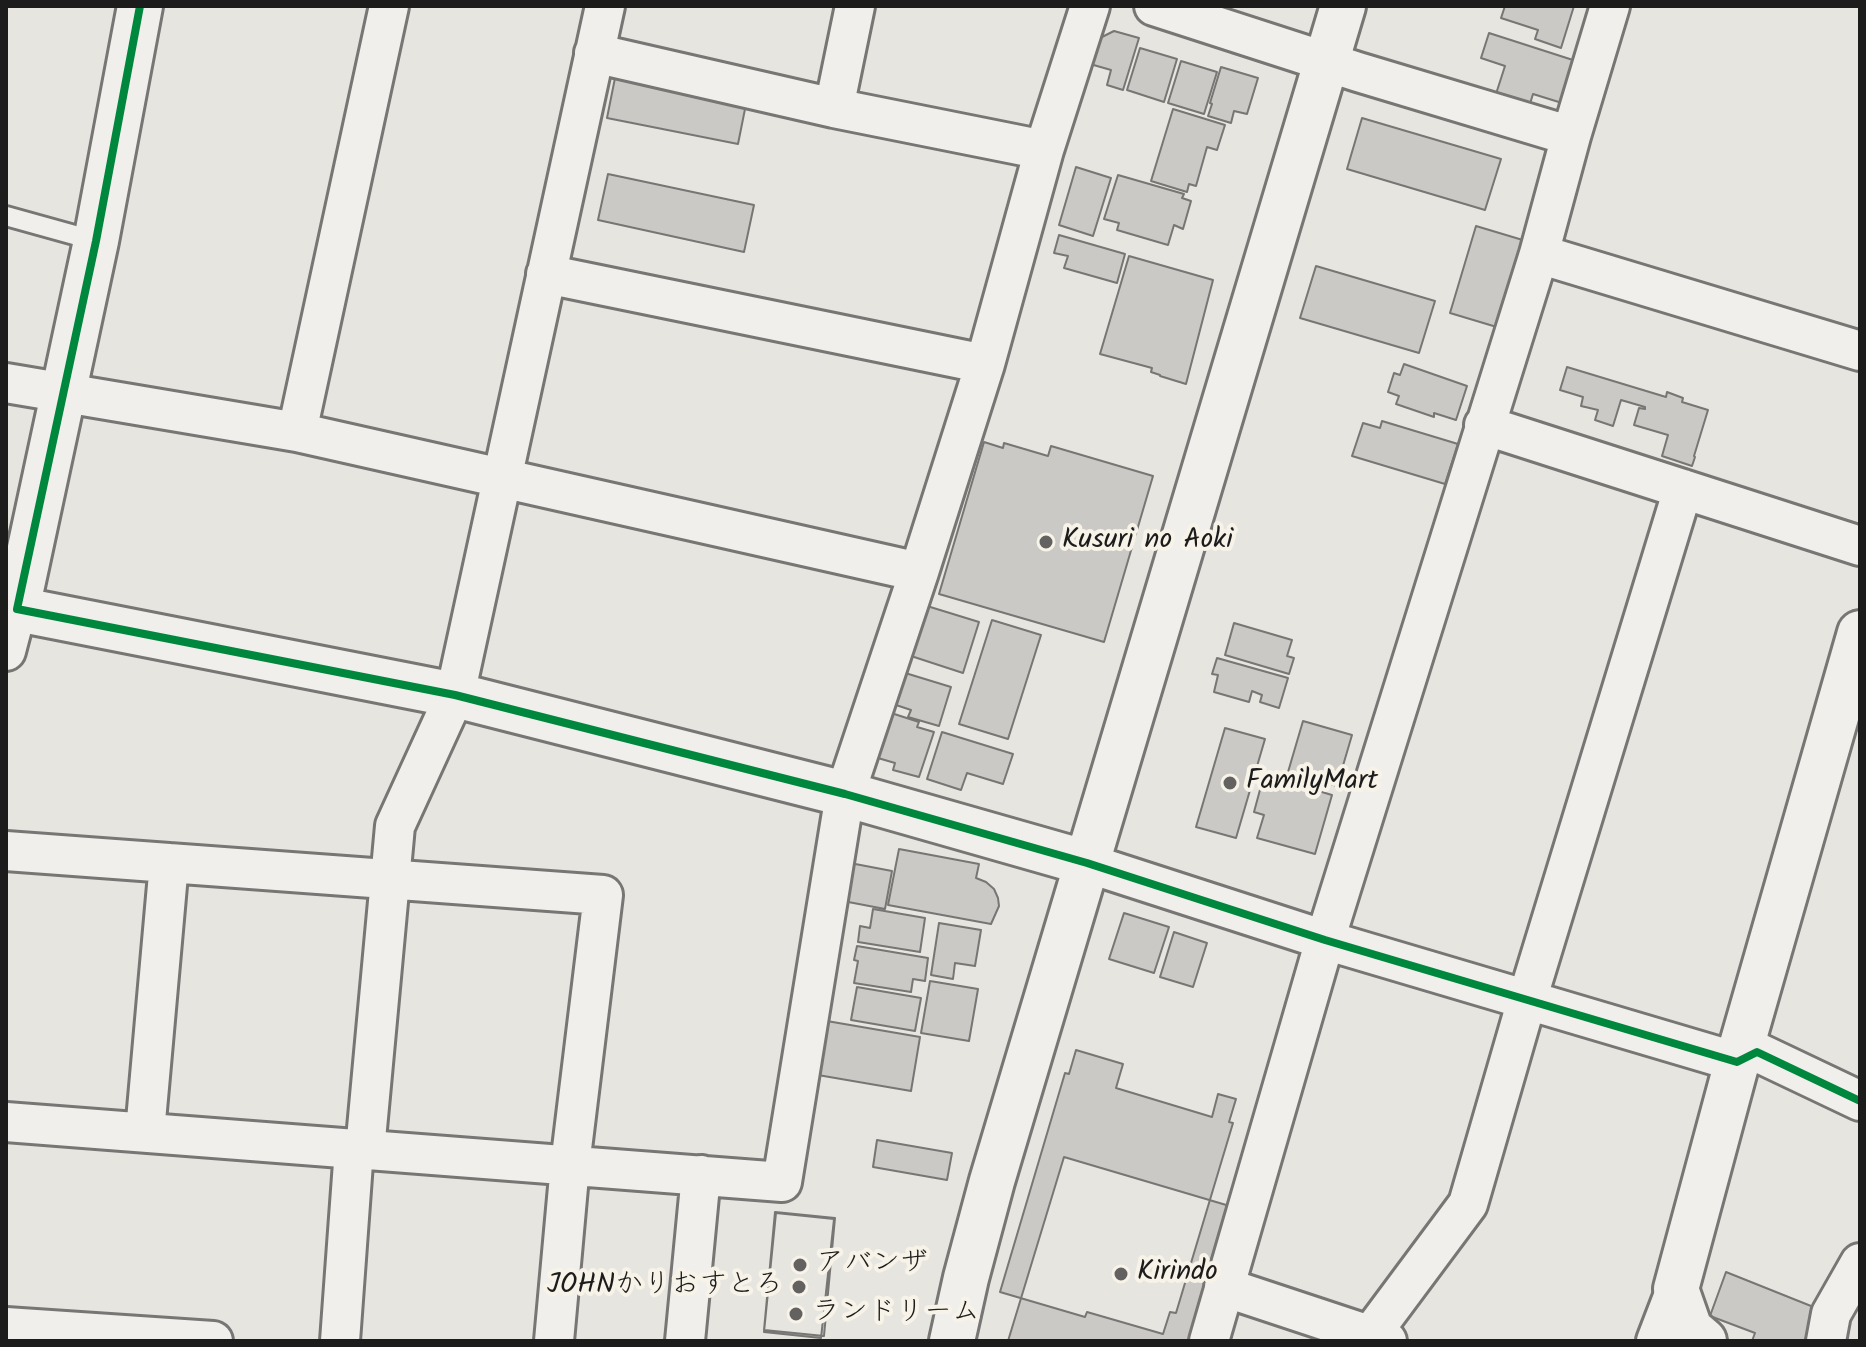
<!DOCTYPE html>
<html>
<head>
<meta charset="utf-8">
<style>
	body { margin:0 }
	#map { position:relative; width:1866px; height:1347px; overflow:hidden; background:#e6e5e0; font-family:Kalam,sans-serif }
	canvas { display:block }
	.frame { position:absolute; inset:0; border:8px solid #1c1c1c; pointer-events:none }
</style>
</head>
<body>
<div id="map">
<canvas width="1866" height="1347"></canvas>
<div class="frame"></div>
</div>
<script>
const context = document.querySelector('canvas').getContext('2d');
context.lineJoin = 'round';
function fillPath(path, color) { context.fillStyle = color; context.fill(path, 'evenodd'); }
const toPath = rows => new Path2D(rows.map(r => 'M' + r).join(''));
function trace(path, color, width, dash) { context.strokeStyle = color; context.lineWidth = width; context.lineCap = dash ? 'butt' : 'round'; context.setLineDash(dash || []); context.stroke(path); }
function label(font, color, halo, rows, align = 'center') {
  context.font = font + ' Kalam,"Klee One",sans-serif'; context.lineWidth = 8; context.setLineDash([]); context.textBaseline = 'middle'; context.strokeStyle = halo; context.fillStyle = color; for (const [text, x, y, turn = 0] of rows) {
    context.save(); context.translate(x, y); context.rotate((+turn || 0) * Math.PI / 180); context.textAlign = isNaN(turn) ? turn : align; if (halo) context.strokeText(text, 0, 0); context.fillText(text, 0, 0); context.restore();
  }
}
const building = toPath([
	[1505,6,1574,6,1561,48,1535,39,1538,30,1501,18,1505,6],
	[1114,31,1139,38,1123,90,1107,85,1111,70,1090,64,1098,39,1114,31],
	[1489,33,1576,61,1562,103,1533,94,1529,107,1495,97,1505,66,1481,58,1489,33],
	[1140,48,1177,59,1164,102,1127,90,1140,48],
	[1181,61,1217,72,1204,114,1168,103,1181,61],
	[1221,67,1258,78,1247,114,1234,111,1231,123,1208,116,1212,104,1210,103,1221,67],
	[615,78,746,104,738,144,607,118,615,78],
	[1173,109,1225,125,1217,150,1207,147,1196,186,1189,184,1187,192,1151,181,1173,109],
	[1362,118,1501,159,1485,210,1347,169,1362,118],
	[1076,167,1111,178,1093,236,1059,225,1076,167],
	[608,174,754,205,744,252,598,220,608,174],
	[1118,175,1184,194,1182,198,1191,201,1183,229,1174,225,1168,245,1117,230,1119,223,1104,219,1118,175],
	[1476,226,1526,241,1500,328,1450,313,1476,226],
	[1059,235,1125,254,1117,283,1064,268,1068,256,1054,253,1059,235],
	[1129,256,1213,280,1186,384,1160,376,1160,375,1151,372,1152,368,1100,354,1129,256],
	[1316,266,1435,301,1419,353,1300,318,1316,266],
	[1404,364,1467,386,1456,420,1434,413,1434,417,1396,404,1399,396,1388,392,1394,373,1400,375,1404,364],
	[1567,367,1666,397,1667,392,1683,398,1682,402,1708,410,1694,456,1695,457,1692,466,1662,456,1668,435,1634,425,1639,408,1645,409,1645,407,1621,400,1613,426,1595,420,1598,410,1581,406,1583,397,1560,390,1567,367],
	[1382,421,1458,444,1445,484,1352,456,1363,423,1380,428,1382,421],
	[984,442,1003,448,1004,443,1048,456,1051,446,1153,476,1104,642,939,594,984,442],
	[927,606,979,622,963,673,911,656,927,606],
	[992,620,1041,635,1008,739,959,724,992,620],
	[1234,623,1292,640,1287,656,1294,658,1289,674,1225,655,1234,623],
	[1217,658,1288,678,1279,708,1260,702,1262,695,1252,691,1249,702,1214,692,1218,675,1212,674,1217,658],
	[902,672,951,687,939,726,908,717,911,710,893,704,902,672],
	[885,711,919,722,917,727,934,732,919,777,893,770,895,763,871,756,885,711],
	[1303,721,1352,735,1337,786,1288,772,1303,721],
	[1225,728,1265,739,1236,838,1196,827,1225,728],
	[942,732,1013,754,1003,784,967,773,961,790,927,779,942,732],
	[1264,775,1332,795,1315,854,1257,838,1264,815,1254,812,1264,775],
	[899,849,979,864,976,878,986,882,994,889,998,898,999,906,991,924,888,905,899,849],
	[850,863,892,871,885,909,843,901,850,863],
	[873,909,925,918,920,952,858,942,860,926,870,928,873,909],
	[1124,913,1169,927,1154,973,1109,959,1124,913],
	[939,923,981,930,975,966,955,963,953,979,931,975,939,923],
	[1174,932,1207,943,1193,987,1160,977,1174,932],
	[857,946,928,958,925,981,913,979,911,992,854,983,858,961,854,960,857,946],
	[930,981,978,989,969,1041,921,1033,930,981],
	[857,987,921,998,915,1031,851,1020,857,987],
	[821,1020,920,1037,911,1091,812,1074,821,1020],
	[1076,1050,1123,1064,1116,1088,1212,1117,1218,1094,1236,1099,1229,1122,1233,1123,1176,1313,1170,1312,1163,1334,1087,1312,1085,1317,1000,1292,1065,1073,1069,1074,1076,1050],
	[877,1140,952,1153,947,1180,873,1167,877,1140],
	[1064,1157,1233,1207,1193,1341,1008,1341,1064,1157],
	[775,1212,835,1218,824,1336,764,1330,775,1212],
	[776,1213,834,1219,821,1338,764,1332,776,1213],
	[1726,1272,1816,1308,1805,1340,1808,1341,1752,1341,1755,1333,1710,1316,1726,1272]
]);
fillPath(building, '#cac9c5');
trace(building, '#777674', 2);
const service = toPath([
	[6,216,96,241]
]);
const minor = toPath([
	[1154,6,1358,72,1571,136,1539,254,1325,940,1209,1341],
	[594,53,834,108,1044,150],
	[834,108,855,6],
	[1571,136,1610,6],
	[1539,254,1860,351],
	[546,274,985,364],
	[6,383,297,432,919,572],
	[1484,425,1860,546],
	[297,432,389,6],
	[6,651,17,609],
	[6,851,603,895,570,1165,554,1341],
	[1087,863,1325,940,1737,1062,1757,1052,1860,1101],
	[6,1122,782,1182,845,794,919,572,985,364,1044,150,1090,6],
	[145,1132,169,863],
	[365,1150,395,826,455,695,605,6],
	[1224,1287,1387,1341],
	[6,1327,213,1341],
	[340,1341,354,1149],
	[685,1341,701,1175],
	[1366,1341,1468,1204,1527,1000,1683,489],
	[1656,1341,1676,1289],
	[1826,1341,1831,1314,1860,1263]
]);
const tertiary = toPath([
	[140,6,96,241,17,609,455,695,845,794,1087,863],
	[952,1341,966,1278,992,1181,1343,6],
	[1704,1341,1690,1329,1676,1289,1737,1062,1860,633]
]);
trace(service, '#777674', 24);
trace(minor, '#777674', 44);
trace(tertiary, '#777674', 50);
trace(service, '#f0efeb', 18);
trace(minor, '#f0efeb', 38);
trace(tertiary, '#f0efeb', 44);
trace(toPath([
	[140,6,96,241,17,609,455,695,845,794,1087,863,1325,940,1737,1062,1757,1052,1860,1101]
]), '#00873e', 8);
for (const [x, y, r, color] of [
	[1046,542,8,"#636261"],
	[1230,783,8,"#636261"],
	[800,1265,8,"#636261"],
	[1121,1274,8,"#636261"],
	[799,1287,8,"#636261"],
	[796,1314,8,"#636261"]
]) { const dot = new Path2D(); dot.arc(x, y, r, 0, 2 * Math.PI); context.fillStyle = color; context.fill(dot); trace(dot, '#f7f3e8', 3); }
label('28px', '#1c1c1c', '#f7f3e8', [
	["Kusuri no Aoki",1062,542],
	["FamilyMart",1246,783],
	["アバンザ",816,1265],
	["Kirindo",1137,1274],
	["JOHNかりおすとろ",783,1287,"right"],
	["ランドリーム",812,1314]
], 'left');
</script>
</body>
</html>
